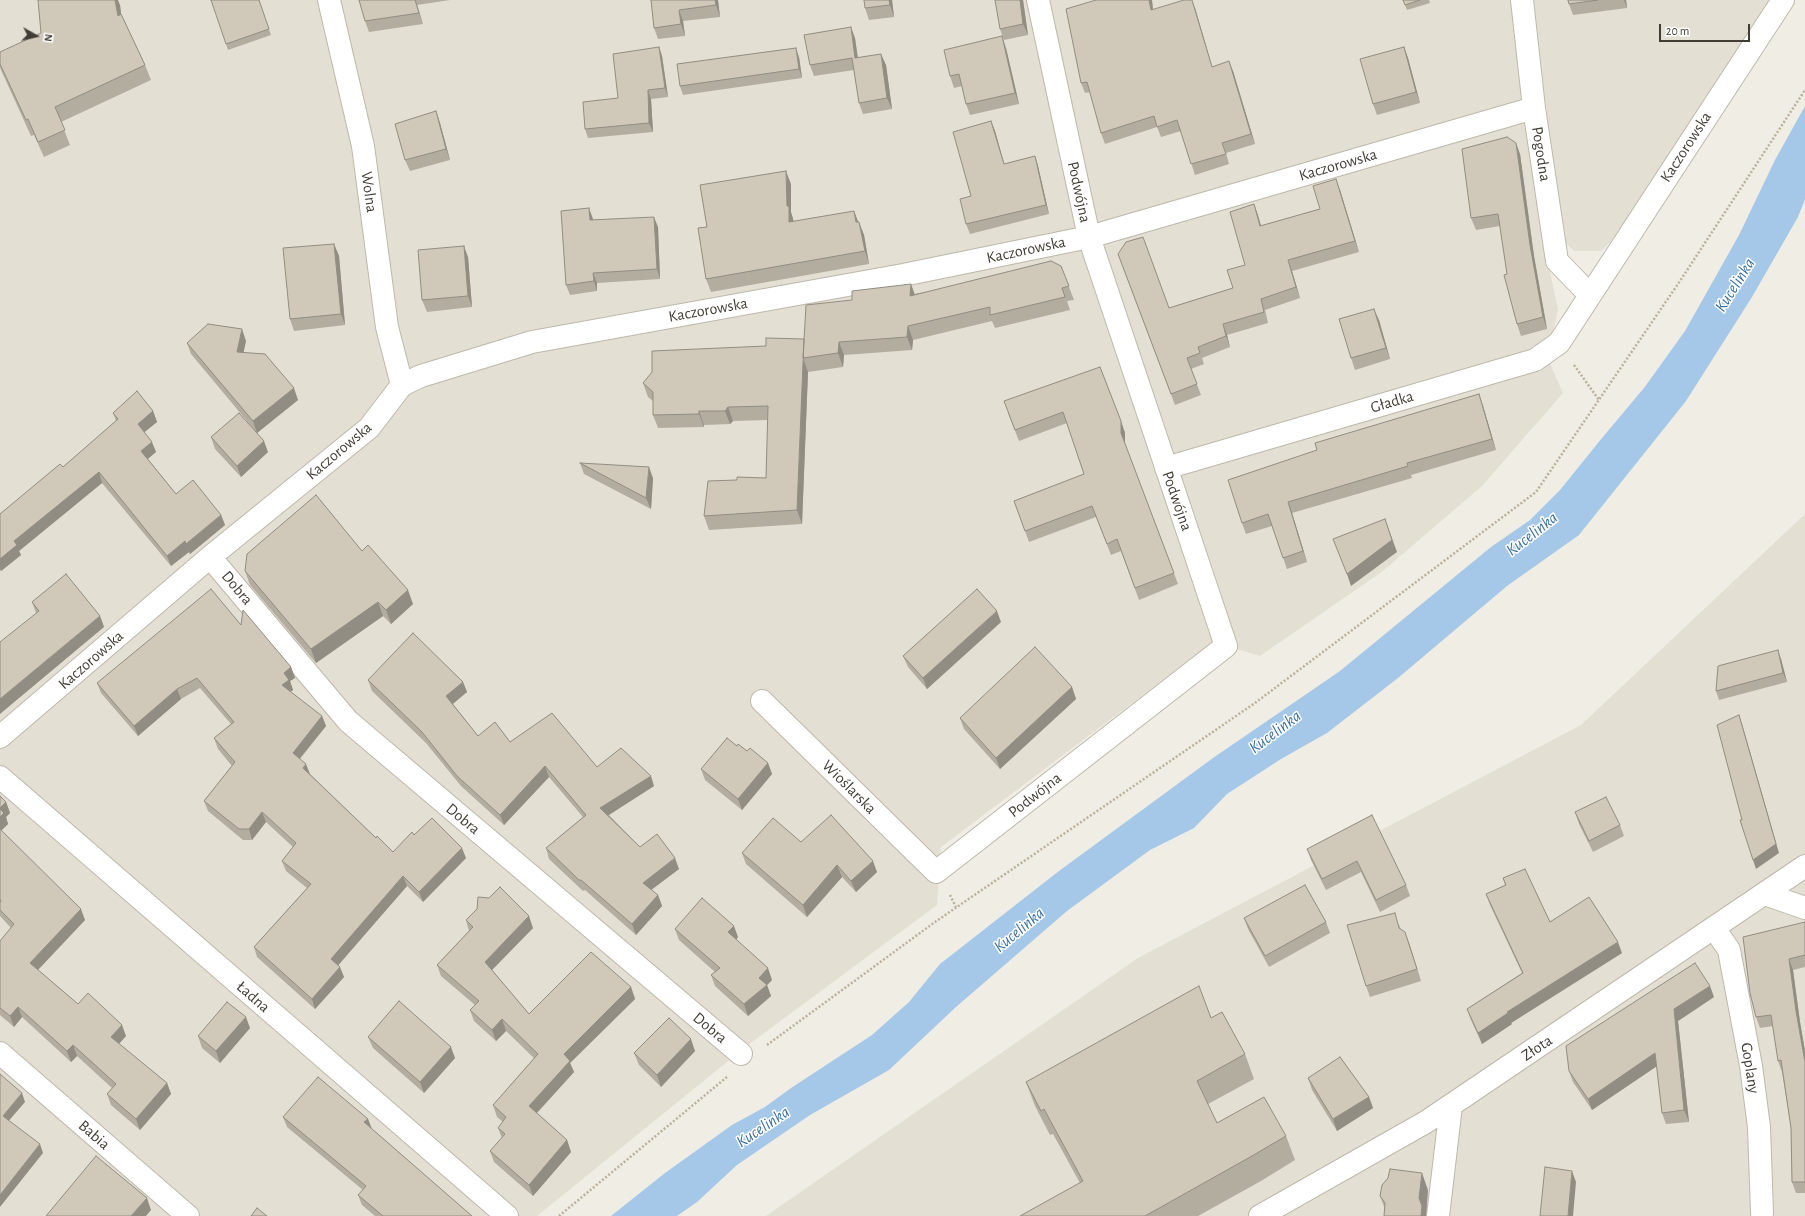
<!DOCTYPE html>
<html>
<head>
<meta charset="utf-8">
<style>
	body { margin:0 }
	#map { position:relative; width:1805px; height:1216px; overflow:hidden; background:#f0ede4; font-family:"Alegreya Sans",sans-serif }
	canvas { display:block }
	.north { position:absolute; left:16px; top:16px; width:40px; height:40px; -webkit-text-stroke:3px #fff; paint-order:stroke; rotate:98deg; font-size:11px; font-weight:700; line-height:16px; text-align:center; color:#413d34 }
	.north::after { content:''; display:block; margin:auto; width:14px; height:18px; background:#413d34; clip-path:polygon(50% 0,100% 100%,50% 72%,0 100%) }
	.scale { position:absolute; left:1659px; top:24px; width:91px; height:18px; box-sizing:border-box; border:2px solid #413d34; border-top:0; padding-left:5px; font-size:12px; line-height:14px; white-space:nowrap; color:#413d34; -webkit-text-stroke:3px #fff; paint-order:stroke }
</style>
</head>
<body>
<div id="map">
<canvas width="1805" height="1216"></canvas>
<div class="north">N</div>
<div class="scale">20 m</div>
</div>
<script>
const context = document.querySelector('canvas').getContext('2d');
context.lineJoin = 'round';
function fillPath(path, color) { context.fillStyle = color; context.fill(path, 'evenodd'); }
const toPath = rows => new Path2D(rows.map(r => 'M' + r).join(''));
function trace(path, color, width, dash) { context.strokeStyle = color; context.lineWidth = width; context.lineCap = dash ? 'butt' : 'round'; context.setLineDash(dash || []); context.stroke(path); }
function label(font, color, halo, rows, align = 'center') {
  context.font = font + ' "Alegreya Sans",sans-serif'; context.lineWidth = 3; context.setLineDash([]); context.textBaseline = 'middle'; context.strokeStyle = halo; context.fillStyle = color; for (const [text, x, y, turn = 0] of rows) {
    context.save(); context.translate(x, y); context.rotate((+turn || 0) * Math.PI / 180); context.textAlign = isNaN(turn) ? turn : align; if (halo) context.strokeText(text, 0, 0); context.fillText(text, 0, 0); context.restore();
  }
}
fillPath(toPath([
	[0,0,1769,0,1614,238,1601,251,1574,251,1565,242,1545,249,1558,309,1553,332,1541,343,1563,393,1482,486,1383,571,1260,656,1213,642,941,847,937,905,748,1045,537,1216,0,1216],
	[1805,514,1805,1216,766,1216,1138,958,1581,725]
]), '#e3dfd2');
fillPath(toPath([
	[1805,106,1805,199,1798,217,1752,297,1686,401,1579,535,1507,586,1398,678,1327,733,1281,759,1227,794,1194,828,1150,850,1067,911,956,1007,889,1070,810,1115,737,1165,697,1202,677,1216,611,1216,665,1173,732,1125,765,1107,791,1088,872,1035,909,1002,940,964,1059,871,1213,758,1340,671,1491,547,1530,520,1560,490,1602,438,1644,388,1685,331,1739,235,1775,160]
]), '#a5c8e8');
const street = toPath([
	[329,0,363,146,387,327,402,385],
	[1522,0,1534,108,1557,261,1589,294],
	[1166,468,1535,360,1559,343,1783,0],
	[210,557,348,721,741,1054],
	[762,701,936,872,1226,646,1089,237,1038,0],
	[0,737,210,557,369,428,402,385,421,376,532,342,903,275,1089,237,1534,108],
	[0,777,507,1216],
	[1765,894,1805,908],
	[1714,928,1729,950,1751,1066,1759,1127,1762,1213],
	[0,1053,188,1216],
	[1260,1216,1426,1122,1805,866],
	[1438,1216,1451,1106]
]);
trace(street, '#bdb8aa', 24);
trace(toPath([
	[1574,365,1599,400],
	[950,895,956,907],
	[767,1045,935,922,1255,703,1536,492,1680,281,1805,90],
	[559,1216,727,1077]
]), '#bab19a', 2.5, [2, 2]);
trace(street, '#fff', 22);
fillPath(toPath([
	[259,0,271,35,228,50,226,44],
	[359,0,450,0,417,5,423,24,369,32,365,21],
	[651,0,718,0,720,17,683,21,685,36,658,39,654,28],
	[892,0,894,17,869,20,865,8],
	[995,0,1023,0,1028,35,1004,40,1000,29],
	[1152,0,1153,10,1195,8,1212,66,1233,71,1255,144,1226,153,1229,164,1195,175,1181,131,1161,137,1157,127,1105,144,1101,133,1090,92,1085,93,1081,83],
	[1403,0,1429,0,1430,3,1407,10],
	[1568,0,1626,0,1627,8,1573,15,1569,4],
	[120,5,121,14,145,65,151,80,61,122,70,145,44,157,34,135,31,136,1,70,0,67,0,52],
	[855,38,858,57,886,65,892,109,863,114,859,103,854,70,814,76,810,65],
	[659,47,662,56,668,97,651,99,653,132,588,138,585,129,618,98],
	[1404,47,1408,58,1420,103,1377,115,1373,104],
	[1006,48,1019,104,970,115,966,104,962,86,954,88,950,76],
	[799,57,802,78,683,95,680,86],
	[436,111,440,123,450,160,410,171,405,160],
	[991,121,995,131,1004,164,1035,156,1038,166,1049,214,970,234,966,224,971,196],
	[1520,154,1534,256,1547,329,1521,336,1517,324,1500,226,1476,230,1471,218],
	[791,184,791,212,793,219,794,222,854,211,858,222,864,235,869,264,711,292,706,279,707,227],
	[1340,190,1359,252,1292,271,1300,298,1265,310,1268,323,1227,335,1230,347,1202,358,1204,364,1191,369,1201,395,1175,405,1118,254,1169,308,1233,288,1245,265,1254,204,1261,226,1320,209],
	[593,220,658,227,660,279,597,283,597,291,570,295,566,285],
	[334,244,339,256,345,325,294,331,290,319],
	[468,257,472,307,427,312,422,300],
	[1061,266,1074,300,1067,301,1070,310,995,328,992,321,913,340,912,350,844,355,843,367,808,372,802,524,709,530,704,516,737,480,766,478,768,420,733,421,730,424,704,425,704,427,658,428,653,415,653,401,648,397,643,383,766,346,804,339,852,300,911,284,914,294],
	[1379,320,1390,359,1355,370,1351,358],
	[246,341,243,353,298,400,257,433,191,354,187,343],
	[1100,367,1125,433,1125,444,1178,584,1139,600,1121,551,1111,555,1096,517,1029,542,1014,501,1084,474,1067,423,1019,441,1008,413],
	[1479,394,1483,406,1496,450,1411,475,1412,478,1292,513,1307,562,1287,569,1272,526,1246,534,1242,523,1317,450],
	[153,411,157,422,144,432,156,452,148,459,176,494,221,515,225,525,190,554,189,552,171,566,102,483,19,551,21,555,1,571,0,570,0,514,63,467,116,421,113,413],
	[211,437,268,452,241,477,215,449],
	[580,463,653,478,651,509,584,474],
	[362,551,413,604,391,624,383,616,316,663,250,585,245,571],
	[32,602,100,616,104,627,36,613],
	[1001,622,927,689,908,667,903,656],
	[1781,659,1787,682,1719,700,1716,691],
	[291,667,295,678,290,681,293,690,290,692,322,716,326,726,300,759,310,774,376,838,393,852,414,835,466,858,423,902,407,886,338,965,344,977,315,1009,257,957,254,947,307,888,286,871,282,861,293,847,266,822,252,840,243,840,208,811,204,801,232,766,218,749,214,738,231,724,200,688,181,699,138,736,101,693,97,683],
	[368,680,463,682,467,692,453,704,478,736,510,742,597,767,654,786,609,815,640,847,679,869,651,890,658,895,662,906,636,935,585,890,583,891,549,859,546,848,583,817,549,777,504,825,461,786,426,743,372,691],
	[1072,687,1076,699,1000,769,964,729,960,718],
	[737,746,747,751,768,763,772,774,742,810,705,780,701,769],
	[0,796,6,802,10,813,6,817,8,824,1,830,85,920,38,970,78,1004,126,1036,119,1044,167,1083,171,1094,140,1130,111,1105,107,1094,112,1088,77,1056,71,1062,22,1017,14,1027,0,1015,0,941,11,928,1,917,0,916],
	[1575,812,1620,825,1624,836,1593,852,1579,824],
	[1372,815,1406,885,1410,896,1380,912,1361,872,1326,890,1311,860,1307,849],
	[801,842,877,872,856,892,842,877,807,917,746,864,742,853],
	[1503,878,1550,922,1622,953,1511,1023,1512,1024,1482,1044,1471,1020,1467,1009,1522,973,1490,905,1486,894,1505,885],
	[1244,918,1326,922,1330,933,1269,967,1248,929],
	[466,920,533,928,492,970,529,1014,631,987,635,999,570,1063,574,1072,537,1113,567,1140,571,1152,533,1196,494,1162,490,1151,502,1138,498,1128,503,1122,497,1117,493,1105,534,1058,506,1031,496,1041,474,1021,470,1010,475,1005,441,976,437,965,469,931],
	[1805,922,1805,967,1793,970,1800,1022,1805,1051,1805,1193,1796,1193,1792,1182,1791,1128,1782,1072,1778,1061,1773,1026,1760,1028,1756,1017],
	[1399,924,1400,928,1409,943,1421,981,1370,997,1366,986],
	[675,929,738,937,736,940,772,980,767,985,771,996,748,1016,715,986,711,975,715,972,679,940],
	[1714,997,1678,1021,1689,1122,1666,1124,1662,1113,1657,1066,1592,1110,1573,1082,1569,1071],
	[1211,1018,1245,1054,1254,1079,1208,1104,1217,1123,1286,1136,1295,1160,1261,1181,1198,1216,1020,1216,1080,1183,1053,1134,1050,1135,1035,1106,1026,1082],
	[250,1028,220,1063,202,1048,198,1036],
	[368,1037,455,1058,424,1093,373,1048],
	[695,1051,661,1087,639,1065,634,1053],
	[1308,1078,1369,1097,1373,1108,1337,1131,1312,1090],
	[283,1117,368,1119,371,1128,472,1216,375,1216,362,1205,358,1195,363,1190,287,1127],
	[1428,1190,1426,1215,1426,1216,1384,1216,1385,1209,1380,1196]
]), '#b3ada0');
fillPath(toPath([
	[115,0,118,0,120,5,123,31,118,16],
	[415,0,417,5,423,24,419,13],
	[715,0,718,0,720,17,716,5],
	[889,0,892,0,894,17,890,5],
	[1020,0,1023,0,1028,35,1023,24],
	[1149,0,1152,0,1154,21,1151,10],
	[1192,0,1195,8,1215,77,1212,67],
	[1624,0,1626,0,1627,8],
	[679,10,683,21,685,36,681,24],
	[851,27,855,38,859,69,855,58],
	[1002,36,1006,48,1019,104,1015,93],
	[659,47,662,56,668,97,665,88],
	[1404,47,1408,58,1420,103,1416,92],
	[796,48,799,57,802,78,799,69],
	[881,54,886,65,892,109,887,98],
	[1229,61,1233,71,1255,144,1251,134],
	[648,90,651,99,653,132,649,123],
	[436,111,440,123,450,160,446,149],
	[991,121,995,131,1007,174,1004,164],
	[1516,143,1520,154,1534,256,1547,329,1543,317,1530,245],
	[1035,156,1038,166,1049,214,1046,205],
	[786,171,791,184,791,212,793,219,794,235,789,222,787,206],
	[1336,179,1340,190,1359,252,1355,241],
	[1254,204,1258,215,1264,237,1260,226],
	[589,208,593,219,594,230,590,220],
	[854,211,859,224,856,222],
	[654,217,658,227,660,279,657,269],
	[859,222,864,235,869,264,865,251],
	[334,244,339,256,345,325,341,314],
	[464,246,468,257,472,307,468,296],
	[1288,260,1292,271,1300,298,1296,287],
	[593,273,597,283,597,291,594,281],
	[911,284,916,298,910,296],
	[1374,309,1379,320,1390,359,1386,348],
	[1223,324,1227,335,1230,347,1226,336],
	[908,326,913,340,912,350,907,337],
	[242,329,246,341,241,364,237,352],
	[804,339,803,358,808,372,802,524,797,510],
	[839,342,844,355,843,367,838,353],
	[294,388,298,400,257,433,253,421],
	[1479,394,1483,406,1496,450,1492,439],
	[728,407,733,421,730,424,725,411],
	[153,411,157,422,141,435,138,424],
	[699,411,704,425,704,427,699,414],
	[1121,421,1125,433,1125,444,1121,433],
	[264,441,268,452,241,477,237,466],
	[152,442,156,452,145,461,141,451],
	[649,467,653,478,651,509,646,498],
	[99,472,102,483,19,551,21,555,1,571,0,568,0,559,14,541],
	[1288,502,1292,513,1307,562,1303,551],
	[221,515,225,525,190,554,186,544],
	[1385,519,1397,552,1351,586,1347,574],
	[185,541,189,552,171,566,167,556],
	[408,590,413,604,391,624,386,610],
	[378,602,383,616,316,663,311,649],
	[997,611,1001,622,927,689,923,678],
	[100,616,104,627,0,714,0,699],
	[1778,650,1781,659,1787,682,1783,673],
	[291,667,295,678,290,681,293,690,285,696,282,685,284,673],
	[463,682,467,692,450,706,446,696],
	[1072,687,1076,699,1000,769,996,758],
	[177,689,181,699,138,736,134,726],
	[1739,715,1742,724,1779,853,1756,869,1753,860],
	[322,716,326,726,296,763,293,753],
	[768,763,772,774,742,810,738,799],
	[306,764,310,774,303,768],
	[545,766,549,777,504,825,500,815],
	[651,776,654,786,604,818,600,808],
	[6,802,10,813,6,817,8,824,0,832,0,808],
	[262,812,266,822,252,840,249,829],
	[462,848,466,858,423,902,419,892],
	[675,858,679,869,647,893,643,883],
	[873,861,877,872,856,892,851,881],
	[837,865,842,877,807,917,803,905],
	[403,876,407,886,335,969,331,959],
	[658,895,662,906,636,935,632,924],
	[81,909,85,920,34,974,30,963],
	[529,916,533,928,489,973,485,962],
	[734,926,738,937,733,944,728,932],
	[1405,932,1409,943,1421,981,1417,969],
	[1618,942,1622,953,1511,1023,1512,1024,1482,1044,1478,1033,1507,1012],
	[1789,959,1793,970,1800,1022,1805,1051,1805,1062,1796,1011],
	[340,967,344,977,315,1009,312,999],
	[768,968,772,980,767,985,771,996,748,1016,744,1004,759,978],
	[1710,986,1714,997,1678,1021,1689,1122,1684,1110,1674,1009],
	[631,987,635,999,570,1063,574,1072,533,1117,529,1106,564,1054],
	[18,1007,22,1017,14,1027,10,1016],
	[246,1017,250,1028,220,1063,216,1051],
	[502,1019,506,1031,496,1041,492,1030],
	[122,1025,126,1036,115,1048,111,1037],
	[691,1039,695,1051,661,1087,657,1075],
	[73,1045,77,1056,71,1062,67,1051],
	[451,1047,455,1058,424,1093,420,1082],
	[1655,1053,1660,1064,1592,1110,1588,1099],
	[167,1083,171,1094,140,1130,136,1119],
	[22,1093,25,1102,6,1124,3,1116],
	[1369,1097,1373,1108,1337,1131,1333,1119],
	[368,1119,372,1129,364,1122],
	[567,1140,571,1152,533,1196,529,1185],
	[40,1144,43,1153,0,1207,0,1195],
	[1572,1171,1576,1182,1573,1216,1568,1216],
	[1422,1173,1428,1190,1426,1215,1426,1216,1421,1216,1419,1198],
	[147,1198,151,1210,146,1216,131,1216]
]), '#928d82');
const building = toPath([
	[38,0,115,0,118,16,121,14,145,65,55,107,65,130,38,142,28,119,26,120,0,64,0,52,41,33,38,0],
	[211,0,259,0,269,29,226,44,211,0],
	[359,0,415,0,419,13,365,21,359,0],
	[651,0,715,0,716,5,679,10,681,24,654,28,651,0],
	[864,0,889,0,890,5,865,8,864,0],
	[995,0,1020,0,1023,24,1000,29,995,0],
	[1096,0,1149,0,1151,10,1184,0,1192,0,1212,67,1229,61,1251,134,1222,143,1226,154,1191,164,1177,120,1157,127,1154,116,1101,133,1087,82,1081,83,1066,9,1096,0],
	[1403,0,1420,0,1405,5,1403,0],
	[1568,0,1598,0,1569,4,1568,0],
	[851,27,855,58,881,54,887,98,859,103,852,58,810,65,804,35,851,27],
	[1002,36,1015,93,966,104,959,74,950,76,944,50,1002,36],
	[659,47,665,88,648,90,649,123,585,129,583,102,618,98,613,54,659,47],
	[1404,47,1416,92,1373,104,1360,59,1404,47],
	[796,48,799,69,680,86,677,64,796,48],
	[436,111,446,149,405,160,395,124,436,111],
	[991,121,1004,164,1035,156,1046,205,966,224,960,199,971,196,953,132,991,121],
	[1507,137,1516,143,1530,245,1543,317,1517,324,1504,275,1507,274,1498,214,1471,218,1462,149,1507,137],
	[786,171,787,206,789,206,789,222,854,211,856,222,859,222,865,251,706,279,698,228,707,227,700,185,786,171],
	[1336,179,1355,241,1288,260,1296,287,1261,299,1264,312,1223,324,1226,336,1198,347,1200,353,1187,358,1197,384,1171,394,1118,254,1126,242,1143,237,1169,308,1233,288,1227,270,1245,265,1230,212,1254,204,1260,226,1320,209,1313,186,1336,179],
	[589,208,590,220,654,217,657,269,593,273,594,281,566,285,561,211,589,208],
	[334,244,341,314,290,319,283,248,334,244],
	[464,246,468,296,422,300,418,250,464,246],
	[1051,261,1061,266,1069,286,1062,288,1065,297,990,315,990,307,908,326,907,337,839,342,838,353,803,358,806,305,852,300,852,291,911,284,910,296,1051,261],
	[1374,309,1386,348,1351,358,1339,319,1374,309],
	[208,324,242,329,237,352,265,354,294,388,253,421,187,343,208,324],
	[766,338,804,339,797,510,704,516,708,481,737,480,737,477,766,478,768,406,728,407,725,411,699,411,699,414,653,415,653,392,643,383,652,372,652,351,766,346,766,338],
	[1100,367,1121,421,1121,433,1174,573,1135,588,1117,539,1107,544,1092,506,1025,531,1014,501,1084,474,1063,412,1015,430,1004,401,1100,367],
	[137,391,153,411,138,424,152,442,141,451,176,494,193,480,221,515,186,544,185,541,167,556,99,472,14,541,17,545,0,559,0,514,60,464,63,467,118,419,113,413,137,391],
	[1479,394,1492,439,1407,463,1408,466,1288,502,1303,551,1283,558,1268,514,1242,523,1228,480,1317,450,1315,443,1479,394],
	[239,413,264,441,237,466,211,437,239,413],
	[580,463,649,467,646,498,580,463],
	[316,495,362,551,368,545,408,590,386,610,378,602,311,649,245,571,247,554,316,495],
	[1385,519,1392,540,1347,574,1333,539,1385,519],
	[66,574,100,616,0,699,0,642,39,611,32,602,66,574],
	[211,589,241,625,243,610,291,667,284,673,289,680,282,685,322,716,293,753,306,764,303,768,376,838,377,836,393,852,412,832,414,835,432,818,462,848,419,892,403,876,331,959,340,967,312,999,254,947,311,884,282,861,296,843,262,812,249,829,239,829,204,801,235,762,214,738,234,722,197,678,177,689,134,726,97,683,211,589],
	[977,589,997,611,923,678,903,656,977,589],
	[413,633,463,682,446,696,478,736,495,722,510,742,552,713,597,767,621,748,651,776,600,808,640,847,657,834,675,858,643,883,658,895,632,924,581,880,579,880,546,848,586,815,545,766,500,815,457,776,422,732,368,680,413,633],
	[1035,647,1072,687,996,758,960,718,1035,647],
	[1778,650,1783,673,1716,691,1718,666,1778,650],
	[1739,715,1776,844,1753,860,1740,820,1742,820,1717,725,1739,715],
	[727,738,737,746,738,744,747,751,750,748,768,763,738,799,701,769,727,738],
	[0,796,6,802,0,808,0,796],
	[1606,797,1620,825,1589,841,1575,812,1606,797],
	[0,809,4,813,0,817,0,809],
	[831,815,873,861,851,881,837,865,803,905,742,853,773,818,801,842,831,815],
	[1372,815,1406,885,1376,900,1357,861,1322,879,1307,849,1372,815],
	[0,829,81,909,30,963,78,1004,88,993,122,1025,111,1037,167,1083,136,1119,107,1094,116,1084,73,1045,67,1051,18,1007,10,1016,0,1008,0,941,14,924,0,910,0,903,1,901,0,899,0,829],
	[1525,869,1550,922,1589,897,1618,942,1507,1012,1508,1013,1478,1033,1467,1009,1523,973,1486,894,1506,885,1503,878,1525,869],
	[1305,885,1326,922,1265,956,1244,918,1305,885],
	[500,887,529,916,485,962,529,1014,591,952,631,987,564,1054,570,1061,529,1106,567,1140,529,1185,490,1151,505,1134,498,1128,506,1117,493,1105,538,1054,502,1019,492,1030,470,1010,479,1001,437,965,473,927,466,920,477,909,478,897,489,898,500,887],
	[702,898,734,926,728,932,768,968,759,978,767,985,744,1004,711,975,720,968,675,929,702,898],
	[1395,913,1399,928,1405,932,1417,969,1366,986,1347,925,1395,913],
	[1805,922,1805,955,1789,959,1796,1011,1805,1062,1805,1182,1792,1182,1791,1128,1781,1060,1778,1061,1771,1015,1756,1017,1750,993,1743,937,1805,922],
	[1695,963,1710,986,1674,1009,1684,1110,1662,1113,1655,1053,1588,1099,1569,1071,1566,1046,1695,963],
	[1199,986,1211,1018,1222,1012,1245,1054,1197,1081,1217,1123,1264,1097,1286,1136,1252,1156,1145,1216,1020,1216,1083,1181,1044,1109,1041,1111,1026,1082,1199,986],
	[399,1001,451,1047,420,1082,368,1037,399,1001],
	[227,1002,246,1017,216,1051,198,1036,227,1002],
	[669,1018,691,1039,657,1075,634,1053,669,1018],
	[1340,1057,1369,1097,1333,1119,1308,1078,1340,1057],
	[0,1074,22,1093,3,1116,40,1144,0,1195,0,1074],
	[318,1077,368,1119,364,1122,472,1216,383,1216,358,1195,366,1186,283,1117,318,1077],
	[96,1156,147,1198,131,1216,46,1216,96,1156],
	[1545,1167,1572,1171,1568,1216,1540,1216,1545,1167],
	[1390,1169,1422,1173,1419,1198,1422,1206,1421,1216,1384,1216,1385,1203,1380,1196,1382,1185,1388,1178,1390,1169],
	[257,1208,267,1216,251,1216,257,1208]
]);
fillPath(building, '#d0c9ba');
trace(building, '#928d82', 1);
label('16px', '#413d34', '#fff', [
	["Kaczorowska",1686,147,-57],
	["Pogodna",1541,154,81],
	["Kaczorowska",1338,165,-16],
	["Wolna",369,192,82],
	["Podwójna",1079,192,78],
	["Kaczorowska",1026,250,-12],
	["Kaczorowska",708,310,-10],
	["Gładka",1392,402,-16],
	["Kaczorowska",339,451,-40],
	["Podwójna",1177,501,71],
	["Dobra",237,588,50],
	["Kaczorowska",91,660,-41],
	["Wioślarska",849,787,45],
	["Podwójna",1035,795,-38],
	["Dobra",463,819,40],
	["Ładna",253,997,41],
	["Dobra",710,1028,40],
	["Złota",1537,1048,-34],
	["Goplany",1750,1068,81],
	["Babia",94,1135,41]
]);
label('italic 17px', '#396fa1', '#fff', [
	["Kucelinka",1735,285,-58],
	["Kucelinka",1532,534,-38],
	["Kucelinka",1275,732,-37],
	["Kucelinka",1019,930,-40],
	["Kucelinka",763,1127,-34]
]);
</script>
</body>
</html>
